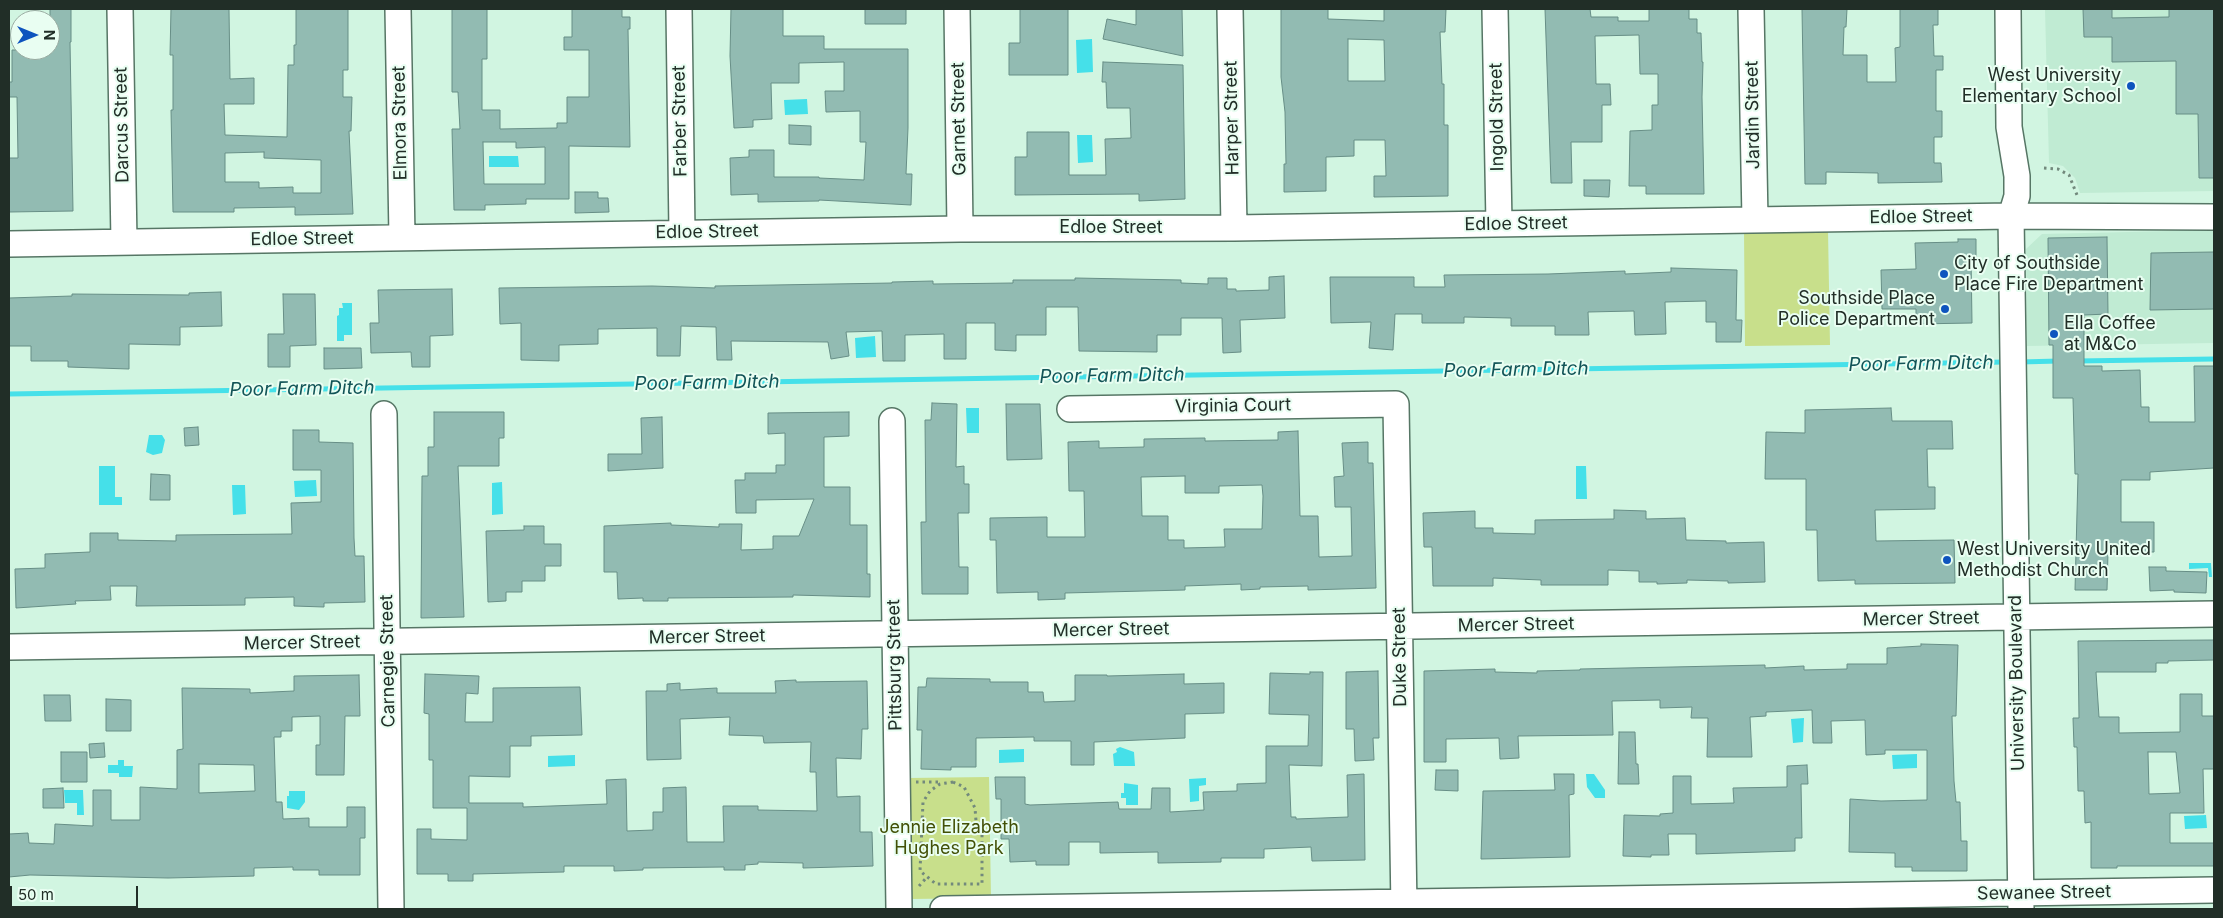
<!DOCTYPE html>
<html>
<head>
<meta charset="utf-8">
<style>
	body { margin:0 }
	#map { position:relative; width:2223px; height:918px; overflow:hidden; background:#d1f5e1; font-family:Inter,sans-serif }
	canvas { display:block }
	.frame { position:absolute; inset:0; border:10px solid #212e27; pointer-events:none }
	.north { position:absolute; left:10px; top:10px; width:50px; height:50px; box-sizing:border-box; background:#e9fef2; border:1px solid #99aba1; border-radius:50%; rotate:90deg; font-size:14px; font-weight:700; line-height:20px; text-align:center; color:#212e27 }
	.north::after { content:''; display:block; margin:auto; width:18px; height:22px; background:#0e54be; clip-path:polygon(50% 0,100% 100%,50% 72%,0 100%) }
	.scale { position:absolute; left:10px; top:886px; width:128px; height:22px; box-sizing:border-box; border:2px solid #212e27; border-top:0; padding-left:6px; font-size:15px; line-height:18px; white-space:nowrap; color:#212e27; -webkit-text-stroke:4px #e9fef2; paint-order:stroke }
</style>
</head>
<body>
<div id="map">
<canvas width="2223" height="918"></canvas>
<div class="frame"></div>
<div class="north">N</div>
<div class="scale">50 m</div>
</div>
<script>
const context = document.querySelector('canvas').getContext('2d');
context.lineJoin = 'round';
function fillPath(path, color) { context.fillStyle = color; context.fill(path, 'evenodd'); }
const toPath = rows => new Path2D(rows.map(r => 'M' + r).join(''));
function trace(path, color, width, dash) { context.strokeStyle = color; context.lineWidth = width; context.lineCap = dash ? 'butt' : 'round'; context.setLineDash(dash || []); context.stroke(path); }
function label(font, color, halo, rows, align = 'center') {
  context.font = font + ' Inter,sans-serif'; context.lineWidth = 4; context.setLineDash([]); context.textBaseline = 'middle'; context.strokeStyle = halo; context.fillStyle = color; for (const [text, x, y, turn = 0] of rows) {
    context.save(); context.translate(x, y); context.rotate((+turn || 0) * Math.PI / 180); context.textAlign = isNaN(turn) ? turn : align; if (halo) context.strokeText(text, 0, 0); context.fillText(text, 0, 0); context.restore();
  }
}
fillPath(toPath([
	[2045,9,2214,9,2214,191,2080,193,2075,178,2063,166,2049,163],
	[2214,230,2214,343,2027,346,2026,249,2042,234]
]), '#c0ebd3');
fillPath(toPath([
	[1828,230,1830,345,1745,346,1744,231],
	[989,777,991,898,910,899,908,778]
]), '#c8df8b');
fillPath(toPath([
	[1092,39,1093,72,1077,73,1076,40],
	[807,99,808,114,785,115,784,100],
	[1077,135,1092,135,1093,162,1078,163],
	[489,156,518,156,519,167,489,167],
	[342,303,352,303,352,335,344,335,344,341,337,341,337,316,339,315,339,308,343,308],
	[875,336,876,357,856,358,855,338],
	[966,408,979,408,979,433,967,433],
	[149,435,162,435,165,440,162,453,153,455,146,452],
	[99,466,115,466,115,497,122,497,122,505,99,505],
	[1576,466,1586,466,1587,499,1576,499],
	[316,480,317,496,295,497,294,481],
	[502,482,503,514,492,515,492,483],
	[232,485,245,485,246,514,233,515],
	[2189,563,2211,563,2212,577,2209,577,2208,568,2189,569],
	[1804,718,1803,742,1793,743,1791,719],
	[1120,747,1134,752,1135,766,1114,766,1113,754,1117,752,1116,749],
	[1024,749,1024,762,999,763,999,750],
	[1917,754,1917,768,1893,769,1892,755],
	[575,755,575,766,548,767,548,756],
	[118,760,124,760,124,766,133,766,132,777,119,777,119,773,108,773,108,765,118,765],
	[1586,774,1594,774,1605,790,1605,798,1595,798,1587,787],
	[1206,778,1206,785,1199,786,1199,801,1190,802,1189,779],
	[1124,783,1138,785,1138,805,1126,805,1126,798,1121,798,1121,793,1124,793],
	[64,790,83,790,84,815,77,815,77,803,65,803],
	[289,791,305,791,305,802,299,810,287,808,287,796,289,796],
	[2206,815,2207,828,2185,829,2184,816]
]), '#45e0e9');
trace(toPath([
	[2077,361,2214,359],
	[2020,362,2059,361],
	[9,394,2006,362]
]), '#45e0e9', 5);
const building = toPath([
	[50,9,71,9,71,42,70,42,73,211,9,212,9,158,18,158,17,97,9,97,9,82,12,82,12,50,50,50,50,9],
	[171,9,229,9,230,79,254,78,254,104,224,104,225,135,287,137,288,65,294,65,294,45,296,45,296,9,348,9,348,70,343,70,343,97,352,97,351,131,349,131,353,214,295,215,295,207,234,208,234,212,173,212,171,110,173,110,173,55,170,55,171,9],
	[264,152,264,158,321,160,321,193,293,193,293,187,259,188,259,182,225,182,225,153,264,152],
	[452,9,487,9,487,59,482,59,482,110,500,110,500,129,557,128,557,123,567,123,567,97,589,97,589,50,564,50,564,37,572,37,572,9,622,9,622,17,630,17,630,29,628,29,630,147,569,146,569,199,526,199,526,204,485,205,485,210,454,210,452,129,460,129,458,92,452,92,452,9],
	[483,142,516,142,516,148,545,147,545,184,484,184,483,142],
	[731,9,783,9,783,36,824,36,824,49,908,49,908,128,906,174,912,174,911,205,819,200,819,201,758,202,758,194,731,195,730,158,749,157,749,150,774,150,774,177,819,177,819,178,864,180,866,142,860,142,860,111,826,112,825,91,844,91,844,62,799,63,799,83,771,83,772,119,753,120,753,127,734,128,730,56,731,9],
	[865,9,906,9,906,24,865,24,865,9],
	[1020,9,1068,9,1068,75,1009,75,1009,43,1020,43,1020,9],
	[1136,9,1182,9,1183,56,1103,39,1107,19,1136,25,1136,9],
	[1281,9,1328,9,1328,19,1384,21,1384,9,1446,9,1445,32,1440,32,1442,84,1444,84,1444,125,1448,125,1448,196,1374,197,1374,176,1386,176,1385,140,1354,140,1354,156,1326,157,1326,191,1284,192,1284,164,1286,164,1285,112,1281,77,1281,9],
	[1348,39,1384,40,1385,81,1348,81,1348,39],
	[1545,9,1590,9,1591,17,1618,17,1618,21,1649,21,1649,9,1689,9,1689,19,1697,19,1697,33,1701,33,1702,62,1703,62,1702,97,1704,194,1646,194,1646,186,1629,186,1630,131,1652,130,1652,105,1658,105,1658,74,1640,74,1639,35,1595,36,1596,84,1610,84,1611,105,1602,105,1602,142,1571,142,1572,183,1551,183,1545,9],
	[1802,9,1847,9,1846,27,1844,27,1843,55,1867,55,1867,82,1896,82,1895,48,1900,47,1900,9,1938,9,1938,25,1933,25,1934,56,1943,56,1943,70,1936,70,1936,111,1942,111,1942,137,1934,137,1934,163,1941,163,1942,182,1878,183,1878,173,1826,172,1826,184,1805,184,1802,9],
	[2083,9,2112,9,2112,18,2169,17,2169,9,2214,9,2214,178,2199,178,2198,114,2176,114,2176,61,2112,62,2112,37,2084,37,2083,9],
	[1103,62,1183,65,1185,199,1139,201,1139,194,1015,195,1015,157,1027,157,1027,132,1069,132,1069,175,1106,175,1105,139,1131,138,1130,108,1107,108,1106,82,1102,82,1103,62],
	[789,125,811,126,811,145,789,144,789,125],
	[1584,180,1610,180,1609,197,1584,196,1584,180],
	[575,192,598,192,598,198,608,198,609,212,575,213,575,192],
	[2107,237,2108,314,2084,315,2084,366,2102,366,2102,371,2140,370,2141,407,2149,407,2149,422,2195,422,2194,366,2214,366,2214,468,2150,472,2150,480,2121,480,2121,522,2154,522,2154,552,2108,552,2107,590,2075,590,2078,474,2075,474,2073,398,2053,398,2053,345,2049,345,2048,238,2107,237],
	[1958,239,1976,239,1976,257,1971,257,1972,323,1916,324,1916,309,1882,309,1881,270,1916,269,1915,243,1958,242,1958,239],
	[2214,252,2214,309,2150,310,2151,253,2214,252],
	[1671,268,1737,270,1736,320,1742,320,1741,342,1716,342,1716,322,1706,322,1706,301,1665,302,1666,334,1635,335,1634,311,1588,312,1589,335,1555,335,1555,326,1511,326,1511,318,1464,317,1464,323,1422,323,1422,314,1395,314,1393,350,1369,348,1371,322,1331,323,1330,277,1414,277,1414,287,1445,287,1444,275,1548,274,1625,271,1625,274,1671,272,1671,268],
	[1284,276,1285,318,1240,320,1241,352,1223,353,1222,318,1181,318,1181,335,1157,335,1157,352,1079,351,1078,307,1046,307,1046,335,1016,335,1016,351,995,350,995,323,966,323,966,359,944,359,944,334,905,335,905,361,883,361,882,331,846,332,849,356,831,359,828,342,731,341,732,360,717,360,716,327,681,326,680,356,657,356,657,328,598,329,598,344,559,345,559,361,521,360,521,323,500,324,499,288,652,286,715,288,715,286,892,283,892,282,933,281,933,284,1013,283,1013,280,1075,280,1075,278,1181,280,1181,283,1208,284,1208,278,1227,278,1227,289,1236,289,1236,291,1269,290,1269,277,1284,276],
	[452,289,453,335,430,336,430,367,412,367,411,352,371,353,370,323,379,323,378,290,452,289],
	[221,292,222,326,180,327,180,345,129,344,129,369,68,367,68,361,31,361,31,346,9,346,9,298,72,296,72,294,189,295,189,293,221,292],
	[283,294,315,294,316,345,290,346,290,367,268,367,268,334,284,334,283,294],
	[324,348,361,348,362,368,324,369,324,348],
	[932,403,957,404,956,467,964,466,964,484,969,484,969,513,958,513,959,567,968,567,968,594,922,594,921,522,926,522,925,420,931,420,932,403],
	[1006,404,1040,404,1042,459,1007,460,1006,404],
	[1891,408,1892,421,1952,421,1953,449,1927,449,1928,487,1935,487,1935,509,1875,510,1876,541,1954,540,1955,583,1855,584,1855,580,1818,581,1817,530,1806,530,1806,479,1765,479,1766,432,1805,433,1805,410,1891,408],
	[434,412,504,412,504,438,499,438,499,466,458,466,464,617,421,618,422,476,428,476,428,447,434,447,434,412],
	[849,412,849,436,824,437,824,487,850,487,850,525,867,525,867,574,870,574,870,597,793,595,793,597,668,598,668,601,643,601,643,598,618,599,617,572,604,572,604,526,671,523,671,525,719,527,719,524,742,524,741,550,773,549,773,536,799,536,814,499,756,500,756,513,736,513,735,480,745,480,745,473,776,473,776,465,785,465,785,433,768,434,768,413,849,412],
	[662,417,663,468,608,471,608,454,642,454,641,418,662,417],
	[198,427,199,445,185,446,184,428,198,427],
	[293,430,319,430,319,442,353,443,354,538,355,556,364,556,365,602,324,603,324,607,294,606,294,597,245,598,245,605,136,606,137,586,110,586,111,600,75,601,76,604,16,608,15,569,45,568,45,554,90,552,90,533,118,533,118,540,176,541,176,535,292,534,291,503,321,502,321,470,293,470,293,430],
	[1298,431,1300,516,1318,516,1319,557,1352,556,1351,507,1335,507,1334,477,1344,476,1342,443,1368,442,1368,463,1373,463,1376,588,1308,590,1308,586,1260,587,1260,589,1241,590,1241,584,1185,586,1185,590,1065,593,1065,599,1038,600,1038,592,997,593,996,540,990,540,990,518,1047,517,1047,537,1085,537,1084,491,1069,491,1068,442,1099,441,1099,448,1144,447,1144,439,1205,438,1205,441,1278,440,1278,432,1298,431],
	[1185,476,1185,493,1219,493,1219,486,1262,485,1263,496,1262,529,1224,529,1225,547,1184,548,1184,540,1168,540,1168,516,1142,516,1141,477,1185,476],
	[151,474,170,475,170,500,150,500,151,474],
	[1614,510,1646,511,1646,519,1685,518,1686,540,1726,541,1726,543,1764,542,1765,582,1728,583,1728,581,1687,580,1687,583,1657,584,1657,582,1639,582,1639,571,1608,570,1608,585,1541,585,1541,580,1493,578,1493,586,1433,586,1432,547,1424,547,1423,513,1475,511,1475,528,1493,528,1493,533,1535,534,1535,520,1614,519,1614,510],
	[524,526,544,526,544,544,561,544,561,566,545,566,545,581,522,581,522,592,506,592,506,601,488,602,486,531,524,530,524,526],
	[2149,567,2166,567,2166,571,2207,572,2206,593,2174,592,2174,590,2150,591,2149,567],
	[2214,640,2214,660,2168,661,2168,663,2156,663,2156,672,2096,672,2099,717,2119,717,2119,733,2180,732,2180,694,2202,694,2202,716,2214,716,2214,769,2203,769,2204,813,2170,813,2170,843,2214,843,2214,866,2117,866,2117,868,2091,868,2091,822,2085,823,2084,791,2078,791,2077,747,2074,747,2073,718,2079,718,2078,641,2214,640],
	[2148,752,2176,752,2180,793,2149,794,2148,752],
	[1921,644,1958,645,1956,716,1952,716,1954,781,1956,802,1960,802,1961,841,1967,841,1967,871,1912,871,1912,867,1895,867,1895,853,1849,852,1850,799,1881,801,1927,800,1927,750,1885,750,1885,754,1866,755,1865,720,1831,721,1832,743,1813,743,1812,710,1766,712,1766,716,1750,717,1752,757,1707,757,1708,718,1691,718,1692,707,1660,708,1660,700,1612,701,1613,735,1518,736,1519,758,1500,759,1499,738,1446,739,1446,762,1424,762,1424,671,1495,669,1495,672,1537,673,1537,671,1580,670,1580,669,1765,665,1765,668,1804,666,1804,670,1847,669,1847,664,1887,664,1887,648,1921,646,1921,644],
	[1378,671,1379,738,1373,738,1374,760,1355,761,1354,729,1346,729,1346,672,1378,671],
	[1310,672,1323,672,1322,766,1289,765,1291,817,1296,817,1296,819,1348,817,1347,775,1364,774,1365,860,1312,861,1311,847,1264,849,1264,858,1221,858,1221,862,1158,863,1158,852,1100,853,1100,842,1069,842,1069,865,1036,865,1036,861,1010,862,1009,839,1001,839,1001,799,996,799,995,777,1025,777,1025,804,1030,805,1118,802,1119,809,1151,809,1152,788,1170,788,1170,812,1204,810,1203,792,1237,791,1237,784,1266,783,1266,746,1308,746,1309,715,1269,714,1270,673,1310,674,1310,672],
	[425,674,479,676,478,694,466,693,465,722,493,722,493,688,580,687,582,735,531,736,531,746,510,746,510,777,469,776,469,803,523,803,523,807,607,804,606,780,626,779,627,831,653,830,653,812,663,812,663,788,686,787,687,842,724,842,723,806,758,806,758,810,817,811,816,772,810,772,811,742,764,743,763,736,729,735,730,717,680,719,681,759,647,760,646,691,667,691,667,684,680,683,680,690,717,688,717,693,776,693,775,681,796,680,796,682,867,681,868,729,862,729,861,759,836,758,837,797,860,796,860,832,872,832,873,866,803,868,803,863,758,862,758,864,745,865,745,870,724,870,724,867,643,868,643,870,614,871,614,866,564,866,564,872,473,874,473,881,448,881,448,874,417,874,417,829,431,829,431,839,467,840,467,808,433,808,433,760,429,760,429,714,424,713,425,674],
	[1184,674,1184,684,1224,683,1224,713,1185,714,1185,738,1094,742,1094,765,1071,765,1071,741,1034,741,1034,737,976,738,976,767,951,767,951,770,921,769,922,730,917,730,918,687,926,687,927,678,990,679,990,682,1028,682,1028,692,1043,692,1044,702,1075,701,1075,675,1107,675,1107,676,1184,674],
	[359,675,360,716,345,716,344,775,316,775,316,745,320,745,320,716,292,717,292,731,281,731,281,737,274,737,276,802,282,802,283,819,309,818,309,827,347,827,347,807,365,807,365,838,360,838,360,875,319,875,319,870,293,870,293,867,254,868,254,876,168,878,30,875,9,877,9,834,28,833,29,843,54,844,55,824,93,826,93,790,111,790,111,820,140,820,140,787,177,789,177,750,183,749,182,688,250,689,250,693,294,691,294,676,359,675],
	[199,764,254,765,255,791,199,793,199,764],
	[44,695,70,695,71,721,45,721,44,695],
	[106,699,131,700,131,731,106,731,106,699],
	[1619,732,1635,732,1636,764,1638,764,1639,784,1618,784,1619,732],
	[104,743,105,757,90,758,89,744,104,743],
	[61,752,87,752,87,782,61,782,61,752],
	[1807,765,1808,784,1801,784,1802,838,1795,838,1795,851,1696,854,1696,834,1668,834,1669,855,1651,855,1651,857,1623,856,1624,815,1660,816,1660,814,1673,813,1673,776,1691,776,1691,804,1734,803,1733,788,1787,787,1787,766,1807,765],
	[1436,770,1458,770,1458,791,1435,790,1436,770],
	[1554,774,1574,774,1574,794,1569,795,1570,857,1481,859,1483,791,1555,790,1554,774],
	[63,788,64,808,43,808,43,789,63,788]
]);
fillPath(building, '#92bbb2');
trace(building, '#678e86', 1);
const minor = toPath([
	[120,9,124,242],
	[398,9,402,237],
	[679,9,682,233],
	[957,9,960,229],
	[1230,9,1234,228],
	[1495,9,1499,224],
	[1751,9,1755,220],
	[2008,9,2009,127,2017,176,2017,196,2011,216,2021,909],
	[9,244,960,229,1234,228,2011,216,2214,217],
	[1070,409,1396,404,1404,909],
	[384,414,391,909],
	[892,421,899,909],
	[9,647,2214,614],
	[943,909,2214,890]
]);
trace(minor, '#567665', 28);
trace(toPath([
	[2044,168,2058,169,2069,175,2077,195],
	[916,782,942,782],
	[953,782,964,787,975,808,976,821,982,827,982,884,936,884,920,871,923,802,930,791,940,784,953,782],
	[919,886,927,877]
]), '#72897c', 3, [2.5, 4]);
trace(minor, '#fff', 25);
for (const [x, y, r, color] of [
	[2131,86,5,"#0e54be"],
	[1944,274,5,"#0e54be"],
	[1945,309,5,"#0e54be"],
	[2054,334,5,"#0e54be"],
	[1947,560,5,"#0e54be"]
]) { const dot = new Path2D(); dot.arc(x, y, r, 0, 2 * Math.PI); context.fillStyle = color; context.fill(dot); trace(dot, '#e9fef2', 2); }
label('18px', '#212e27', '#e9fef2', [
	["West University",2121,76,"right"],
	["Elementary School",2121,97,"right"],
	["City of Southside",1954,264],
	["Place Fire Department",1954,285],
	["Southside Place",1935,299,"right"],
	["Police Department",1935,320,"right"],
	["Ella Coffee",2064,324],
	["at M&Co",2064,345],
	["West University United",1957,550],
	["Methodist Church",1957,571]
], 'left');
label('18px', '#212e27', '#e9fef2', [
	["Jardin Street",1753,115,-91],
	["Ingold Street",1497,117,-91],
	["Harper Street",1232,118,-91],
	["Garnet Street",959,119,-91],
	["Farber Street",680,121,-91],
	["Elmora Street",400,123,-91],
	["Darcus Street",122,125,-91],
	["Edloe Street",1921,217,-1],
	["Edloe Street",1516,224,-1],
	["Edloe Street",1111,228],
	["Edloe Street",707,232,-1],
	["Edloe Street",302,239,-1],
	["Virginia Court",1233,406,-1],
	["Mercer Street",1921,619,-1],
	["Mercer Street",1516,625,-1],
	["Mercer Street",1111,630,-1],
	["Mercer Street",707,637,-1],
	["Mercer Street",302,643,-1],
	["Duke Street",1400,657,-91],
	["Carnegie Street",388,661,-91],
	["Pittsburg Street",895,665,-91],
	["University Boulevard",2017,683,-91],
	["Sewanee Street",2044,893,-1]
]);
label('18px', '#425006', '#e9fef2', [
	["Jennie Elizabeth",949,828],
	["Hughes Park",949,849]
]);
label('italic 19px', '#125457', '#e9fef2', [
	["Poor Farm Ditch",1921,364,-1],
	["Poor Farm Ditch",1516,370,-1],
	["Poor Farm Ditch",1112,376,-1],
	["Poor Farm Ditch",707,383,-1],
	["Poor Farm Ditch",302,389,-1]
]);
</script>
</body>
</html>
